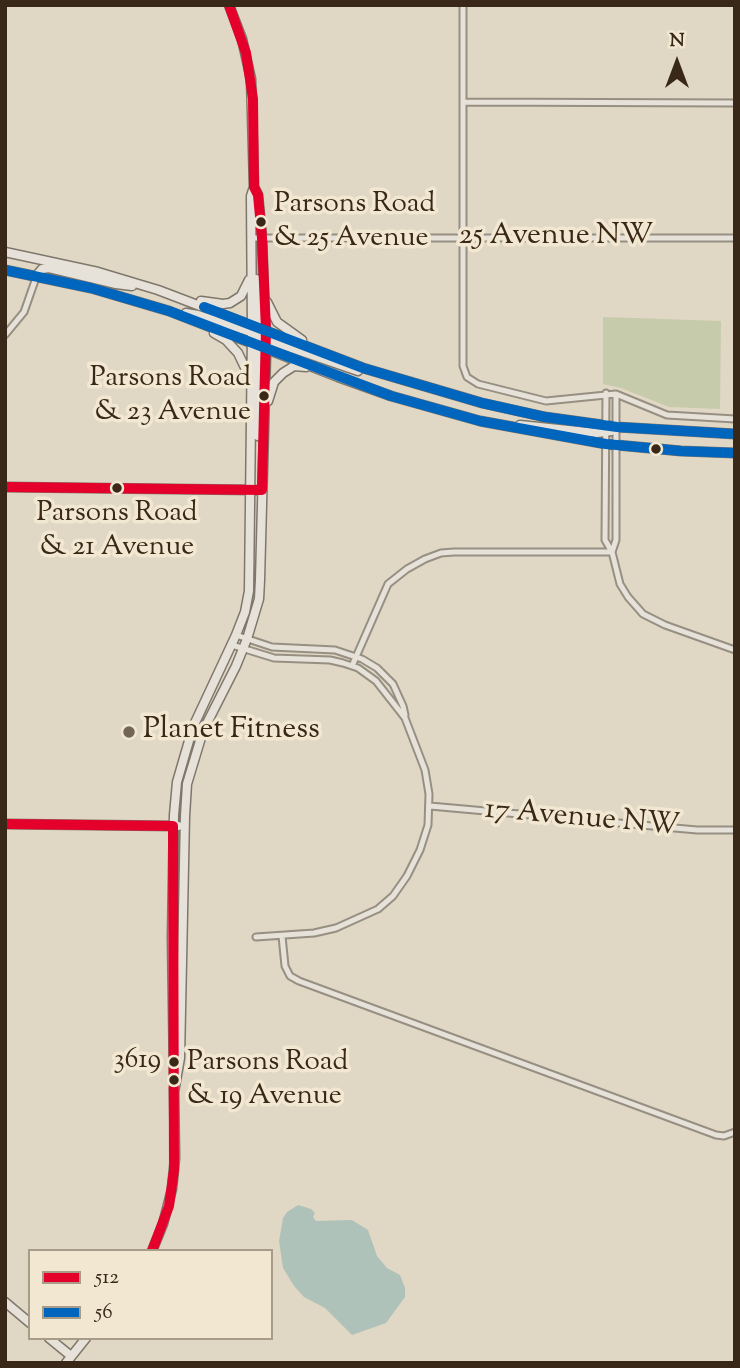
<!DOCTYPE html>
<html>
<head>
<meta charset="utf-8">
<style>
	body { margin:0 }
	#map { position:relative; width:740px; height:1368px; overflow:hidden; background:#e0d7c5; font-family:"Sorts Mill Goudy",serif }
	canvas { display:block }
	.frame { position:absolute; inset:0; border:7px solid #392817; pointer-events:none }
	.legend { position:absolute; left:28px; top:1249px; width:245px; height:91px; box-sizing:border-box; background:#f2e8d2; border:2px solid #a89b87; margin:0; padding:9px 12px; list-style:none; font-size:21px; color:#392817 }
	.legend li { display:flex; align-items:center; gap:14px; height:35px }
	.legend b { width:35px; border:2px solid #a89b87 }
	.north { position:absolute; left:642px; top:28px; width:70px; height:70px; -webkit-text-stroke:5px #f2e8d2; paint-order:stroke; rotate:0deg; font-size:19px; font-weight:700; line-height:28px; text-align:center; color:#392817 }
	.north::after { content:''; display:block; margin:auto; width:24px; height:32px; background:#392817; clip-path:polygon(50% 0,100% 100%,50% 72%,0 100%) }
</style>
</head>
<body>
<div id="map">
<canvas width="740" height="1368"></canvas>
<div class="frame"></div>
<ul class="legend">
<li><b style="height:9px;background:#e4002b"></b>512</li>
<li><b style="height:9px;background:#0065bd"></b>56</li>
</ul>
<div class="north">N</div>
</div>
<script>
const context = document.querySelector('canvas').getContext('2d');
context.lineJoin = 'round';
function fillPath(path, color) { context.fillStyle = color; context.fill(path, 'evenodd'); }
const toPath = rows => new Path2D(rows.map(r => 'M' + r).join(''));
function trace(path, color, width, dash) { context.strokeStyle = color; context.lineWidth = width; context.lineCap = dash ? 'butt' : 'round'; context.setLineDash(dash || []); context.stroke(path); }
function label(font, color, halo, rows, align = 'center') {
  context.font = font + ' "Sorts Mill Goudy",serif'; context.lineWidth = 7; context.setLineDash([]); context.textBaseline = 'middle'; context.strokeStyle = halo; context.fillStyle = color; for (const [text, x, y, turn = 0] of rows) {
    context.save(); context.translate(x, y); context.rotate((+turn || 0) * Math.PI / 180); context.textAlign = isNaN(turn) ? turn : align; if (halo) context.strokeText(text, 0, 0); context.fillText(text, 0, 0); context.restore();
  }
}
fillPath(toPath([
	[603,317,721,321,720,409,669,407,621,388,603,384]
]), '#c6cbab');
fillPath(toPath([
	[298,1205,311,1209,315,1213,313,1217,316,1221,352,1220,368,1230,377,1256,387,1268,400,1275,405,1288,405,1297,386,1323,352,1335,325,1308,304,1297,294,1286,283,1268,279,1241,283,1218,287,1212]
]), '#afc2ba');
const street = toPath([
	[463,5,463,366,467,377,478,384,546,401,616,394,667,415,735,419],
	[463,102,735,103],
	[251,238,735,238],
	[5,335,24,312,37,275],
	[606,393,605,540,612,552,620,584,628,597,643,614,665,625,735,650],
	[612,552,616,540,616,394],
	[236,635,272,647,335,650,362,659,377,668,393,684,403,706,405,715],
	[232,645,274,658,330,660,343,663,358,668,376,681,405,718,425,770,429,794,428,825,420,850,407,876,393,896,378,909,336,928,314,933,256,937],
	[352,666,388,584,407,569,425,559,441,553,454,552,612,552],
	[430,806,697,830,735,830],
	[282,936,285,966,290,976,299,981,716,1135,724,1136,735,1132]
]);
const secondary = toPath([
	[5,252,98,272,158,290,363,368,482,403,545,417,617,427,735,434],
	[5,270,91,288,169,311,338,377,391,396,480,421,606,444,681,451,735,453],
	[37,275,42,269,49,268,116,284,132,286],
	[256,279,259,332],
	[201,301,223,304,230,303,241,296,249,280],
	[267,302,277,322,302,340],
	[186,313,198,315,257,334],
	[214,333,226,340,238,353,249,376],
	[258,340,258,436],
	[261,340,271,341,358,371],
	[268,401,274,382,283,373,294,366,306,367],
	[520,425,597,433,612,431,617,427],
	[5,487,256,490],
	[5,824,178,826],
	[174,1075,172,937,174,815,177,782,193,727,236,635,245,612,249,591,252,333,251,196,254,187],
	[174,1092,180,1058,185,816,187,784,203,731,236,666,247,639,259,599,260,580,266,355,262,238,258,195,254,187,251,79,242,39,229,5],
	[152,1251,163,1224,172,1189,175,1158,174,1088],
	[5,1302,30,1323],
	[49,1338,71,1356],
	[66,1363,86,1338]
]);
trace(street, '#968f82', 9);
trace(secondary, '#7e776b', 11);
trace(street, '#e7e2d9', 5);
trace(secondary, '#e7e2d9', 8);
trace(toPath([
	[5,487,262,490,266,330,262,238,258,195,254,187,253,99,246,53,229,5],
	[5,824,173,826,174,1170,169,1206,152,1251]
]), '#e4002b', 10);
trace(toPath([
	[5,270,91,288,169,311,391,396,480,421,606,444,681,451,735,453],
	[204,307,363,368,482,403,545,417,617,427,735,434]
]), '#0065bd', 10);
for (const [x, y, r, color] of [
	[261,222,6,"#392817"],
	[264,396,6,"#392817"],
	[656,449,6,"#392817"],
	[117,488,6,"#392817"],
	[129,732,7,"#736554"],
	[174,1062,6,"#392817"],
	[174,1080,6,"#392817"]
]) { const dot = new Path2D(); dot.arc(x, y, r, 0, 2 * Math.PI); context.fillStyle = color; context.fill(dot); trace(dot, '#f2e8d2', 2.5); }
label('28px', '#392817', '#f2e8d2', [
	["Parsons Road",274,206],
	["& 25 Avenue",274,240],
	["Parsons Road",251,380,"right"],
	["& 23 Avenue",251,414,"right"],
	["Parsons Road",117,515,"center"],
	["& 21 Avenue",117,549,"center"],
	["3619",161,1062,"right"],
	["Parsons Road",187,1064],
	["& 19 Avenue",187,1098]
], 'left');
label('30px', '#392817', '#f2e8d2', [
	["25 Avenue NW",556,238],
	["17 Avenue NW",582,820,5]
]);
label('30px', '#392817', '#f2e8d2', [
	["Planet Fitness",143,732]
], 'left');
</script>
</body>
</html>
